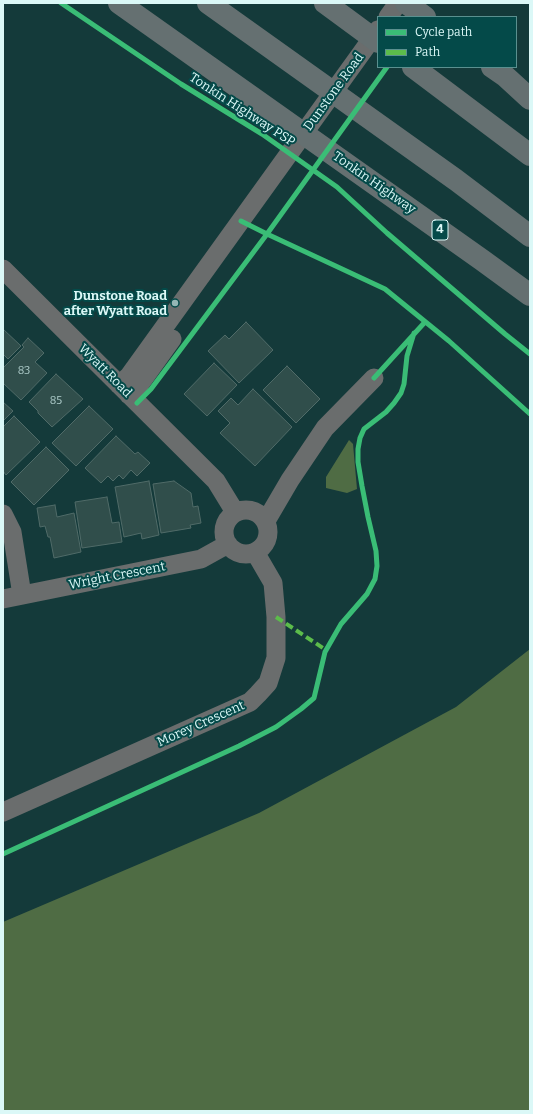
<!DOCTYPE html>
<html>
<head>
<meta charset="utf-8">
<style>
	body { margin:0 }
	#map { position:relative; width:533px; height:1114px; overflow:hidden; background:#143a3a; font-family:Bitter,serif }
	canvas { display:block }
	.frame { position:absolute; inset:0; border:4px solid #dbf8f7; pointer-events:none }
	.legend { position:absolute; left:377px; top:16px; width:140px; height:52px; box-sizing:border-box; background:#044a49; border:1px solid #5a908f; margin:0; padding:5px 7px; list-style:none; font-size:12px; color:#dbf8f7 }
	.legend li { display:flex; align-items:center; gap:8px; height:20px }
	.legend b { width:20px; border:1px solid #5a908f }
</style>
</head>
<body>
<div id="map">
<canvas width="533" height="1114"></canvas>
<div class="frame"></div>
<ul class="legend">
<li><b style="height:5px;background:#3abd76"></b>Cycle path</li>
<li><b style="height:5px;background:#5cbc4b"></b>Path</li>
</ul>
</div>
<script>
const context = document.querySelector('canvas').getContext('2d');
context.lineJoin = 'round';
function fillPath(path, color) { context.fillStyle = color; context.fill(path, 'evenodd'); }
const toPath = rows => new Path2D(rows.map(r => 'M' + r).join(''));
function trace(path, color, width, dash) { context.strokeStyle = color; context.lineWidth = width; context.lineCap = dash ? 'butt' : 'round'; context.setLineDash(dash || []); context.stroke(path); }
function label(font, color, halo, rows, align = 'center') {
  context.font = font + ' Bitter,serif'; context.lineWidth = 4; context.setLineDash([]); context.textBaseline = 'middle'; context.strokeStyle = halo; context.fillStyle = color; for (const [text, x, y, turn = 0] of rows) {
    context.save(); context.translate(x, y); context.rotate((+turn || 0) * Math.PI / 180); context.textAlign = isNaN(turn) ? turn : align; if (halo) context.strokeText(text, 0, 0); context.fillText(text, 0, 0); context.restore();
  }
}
fillPath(toPath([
	[349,440,353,444,357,489,347,493,326,488,326,477],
	[530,649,530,1111,3,1111,3,922,259,813,456,707]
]), '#4f6c44');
const building = toPath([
	[246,322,273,350,239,383,208,351,225,335,229,339,246,322],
	[3,329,21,346,8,359,3,354,3,329],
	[28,338,44,353,35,362,47,373,21,400,3,383,3,368,24,347,22,345,28,338],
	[214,363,237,385,207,416,184,394,214,363],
	[287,366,320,399,296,423,263,390,287,366],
	[56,374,83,399,52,427,38,413,38,411,29,402,56,374],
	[253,389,292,427,255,466,220,433,230,423,218,411,231,398,238,405,253,389],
	[3,402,13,411,3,421,3,402],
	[89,406,113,429,76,466,52,443,89,406],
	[14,416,40,442,6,475,3,471,3,427,14,416],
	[116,436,135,454,138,452,150,463,137,476,131,470,123,479,119,475,113,481,108,476,101,483,85,468,116,436],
	[46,447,69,470,34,505,11,482,46,447],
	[149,481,159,535,142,539,141,533,124,537,115,487,149,481],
	[174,481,191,493,193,507,198,506,201,523,190,525,191,528,161,533,153,484,174,481],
	[107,497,112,523,119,522,122,542,82,548,75,502,107,497],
	[55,505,57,517,74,513,81,552,54,558,50,537,48,537,45,526,40,527,37,508,55,505]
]);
fillPath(building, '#304e4b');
trace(building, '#506b68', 1);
trace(toPath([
	[388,17,398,3],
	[3,269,216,481,235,512],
	[119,385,129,376,378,30],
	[129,395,139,385,172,339],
	'224 532a22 22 0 1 1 44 0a22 22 0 1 1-44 0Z',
	[3,514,12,532,22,595],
	[266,521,290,480,325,428,374,378],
	[3,599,201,559,228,544],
	[3,812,250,702,258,694,268,683,276,658,276,617,273,583,255,552]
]), '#6a6d6d', 19);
trace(toPath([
	[119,3,482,260,530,295],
	[208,3,456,180,530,236],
	[325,3,378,42],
	[406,3,425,17],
	[413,67,530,155],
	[492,67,505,76,530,99]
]), '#657071', 22);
trace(toPath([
	[276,617,326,650]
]), '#5cbc4b', 4, [8, 4]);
trace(toPath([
	[61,3,181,84,262,134,337,187,387,233,505,334,530,354],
	[241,221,267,234,385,289,449,341,530,414],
	[374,378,425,322],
	[137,403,151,389,267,234,387,67],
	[3,854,239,746,276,727,301,709,314,698,325,652,341,624,367,594,375,579,377,566,376,551,368,517,362,486,358,462,358,449,360,438,364,429,386,412,394,403,401,393,404,384,407,356,414,333]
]), '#3abd76', 5);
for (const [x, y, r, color] of [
	[175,303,4,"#95b6b5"]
]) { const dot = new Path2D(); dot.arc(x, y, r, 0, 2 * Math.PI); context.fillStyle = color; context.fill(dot); trace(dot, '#044a49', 1.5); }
label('11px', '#b0cecc', null, [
	["83",24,371],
	["85",56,401]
]);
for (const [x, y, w] of [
	[440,230,16]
]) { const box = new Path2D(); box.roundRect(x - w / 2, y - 10, w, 20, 3); context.fillStyle = '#044a49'; context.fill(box); trace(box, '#dbf8f7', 1); }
label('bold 12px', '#dbf8f7', null, [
	["4",440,230]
]);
label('13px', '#dbf8f7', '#044a49', [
	["Dunstone Road",334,92,-54],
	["Tonkin Highway PSP",242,110,33],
	["Tonkin Highway",374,183,35],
	["Wyatt Road",105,371,45],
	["Wright Crescent",117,576,-11],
	["Morey Crescent",201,724,-24]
]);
label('bold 13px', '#dbf8f7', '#044a49', [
	["Dunstone Road",167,296],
	["after Wyatt Road",167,311]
], 'right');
</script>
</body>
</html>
